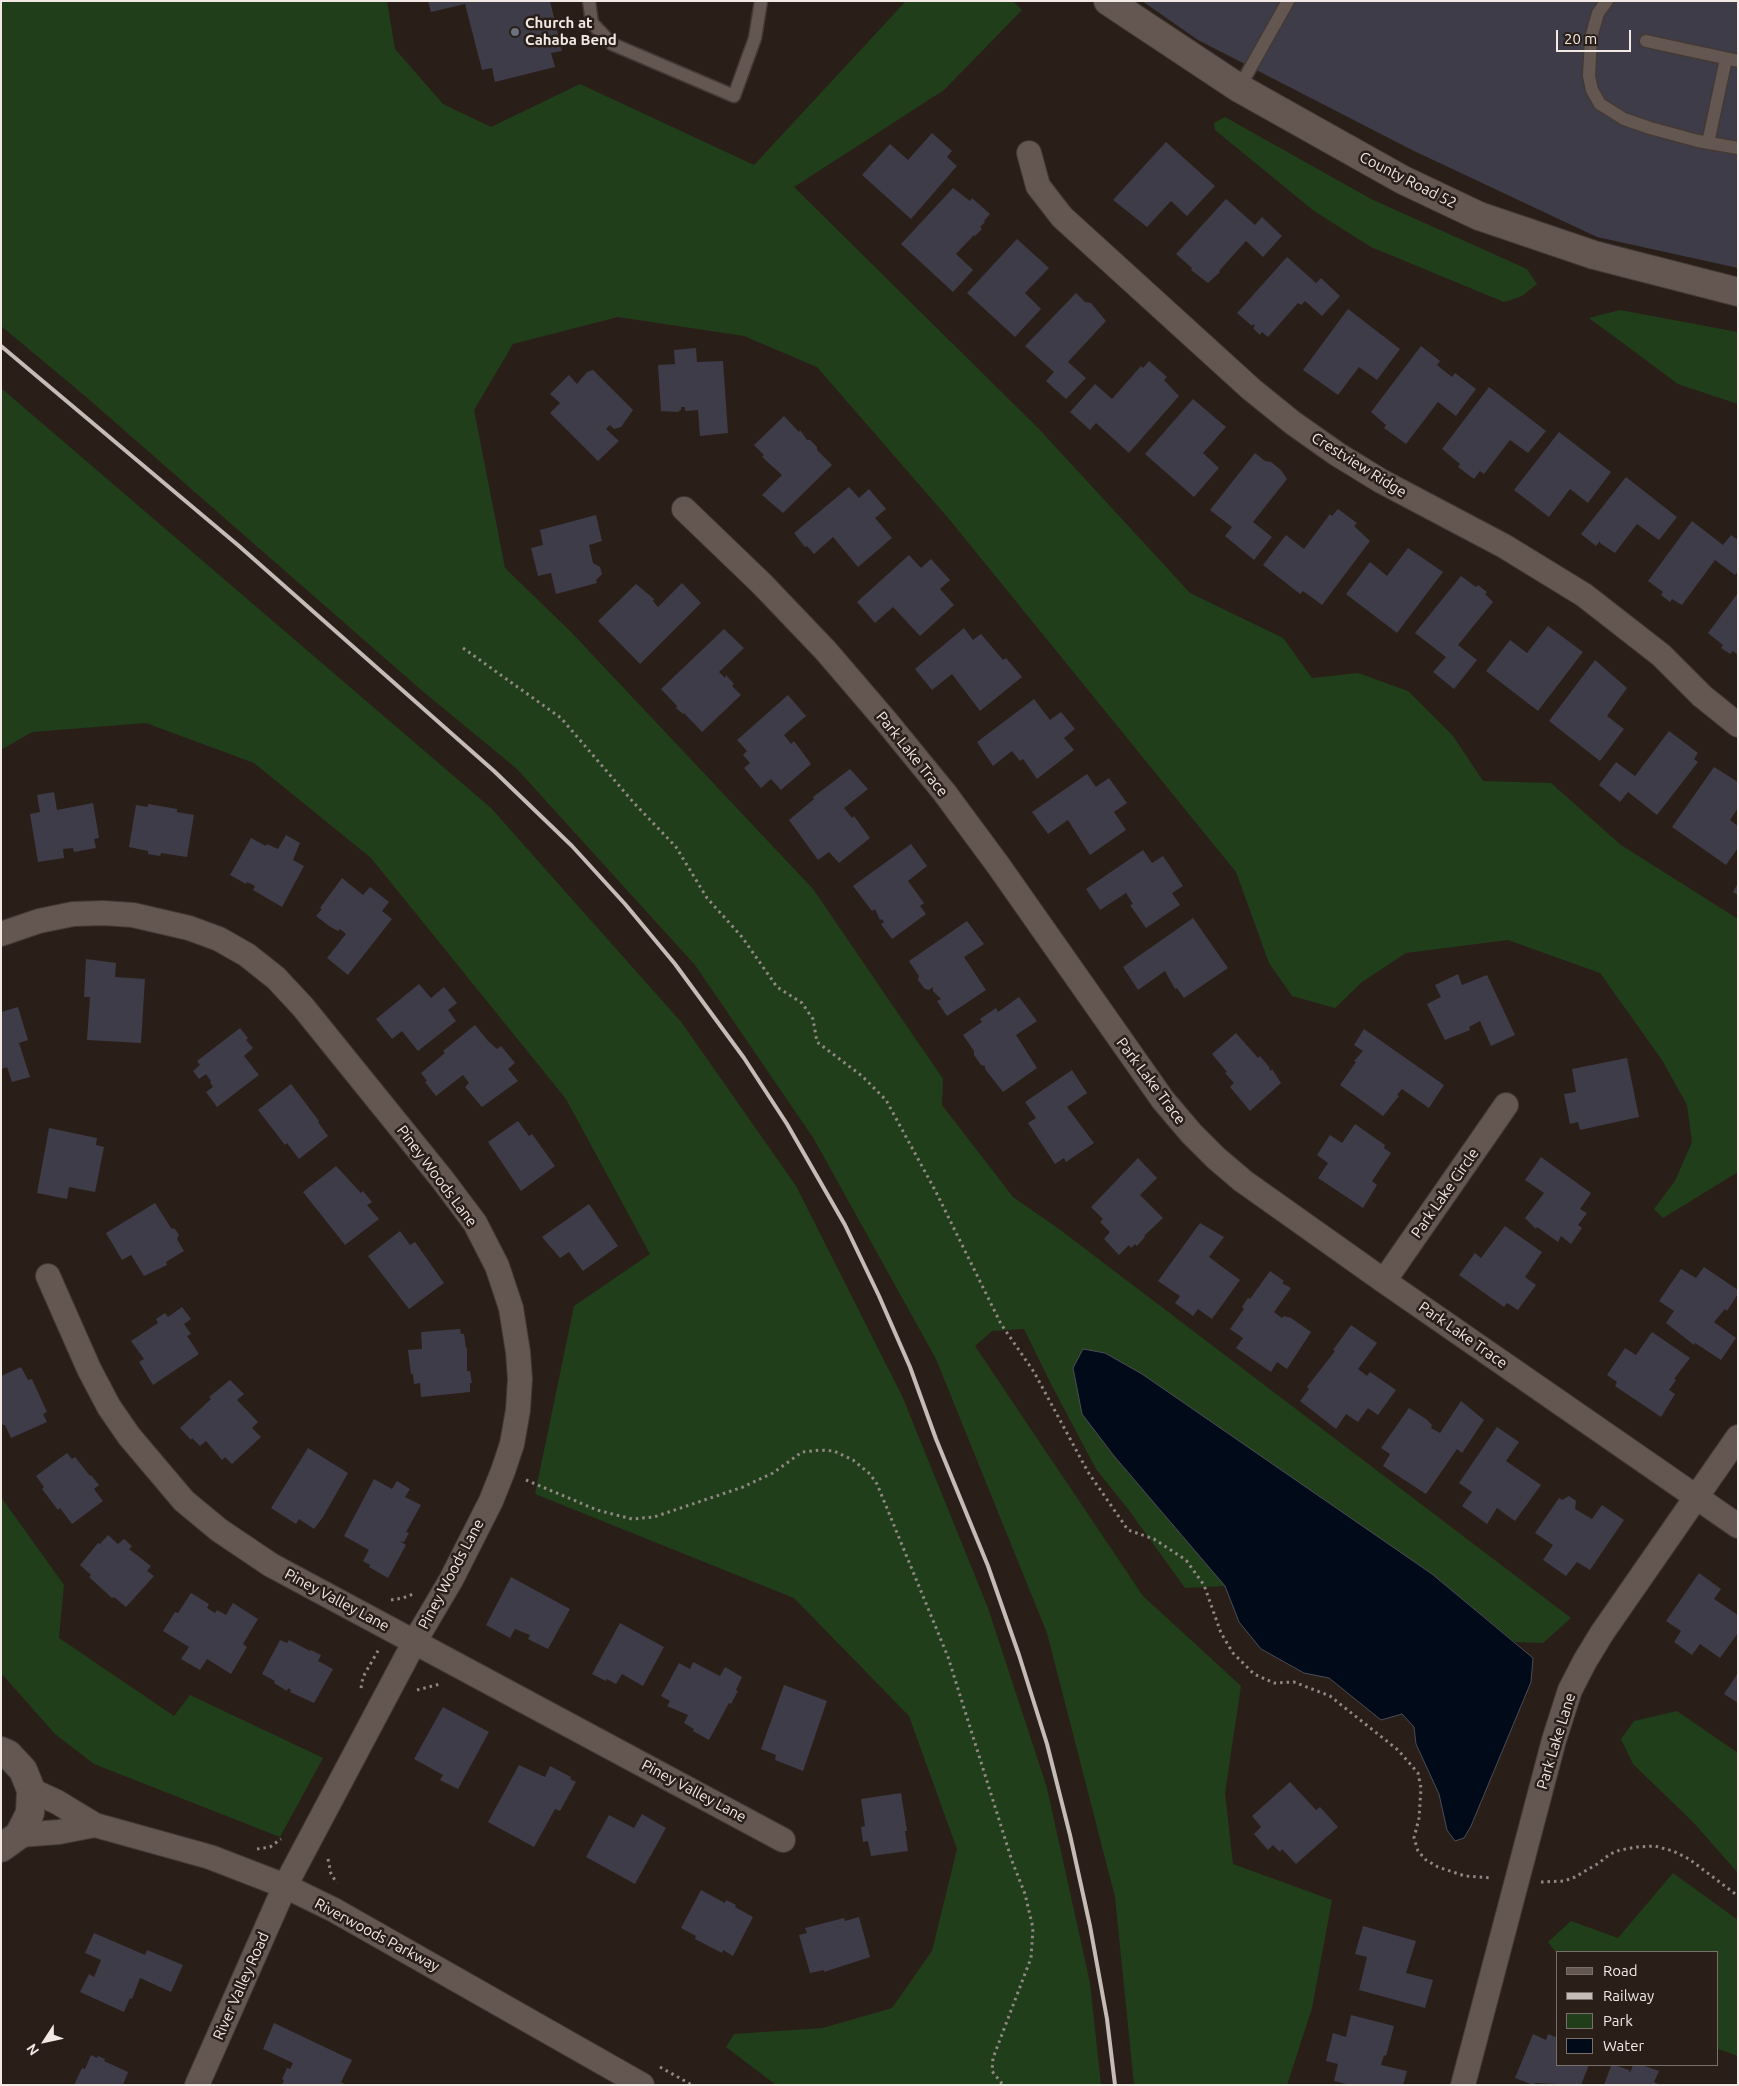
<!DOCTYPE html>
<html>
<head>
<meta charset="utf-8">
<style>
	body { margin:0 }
	#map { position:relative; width:1739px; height:2086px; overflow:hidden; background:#2a1e19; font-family:Ubuntu,sans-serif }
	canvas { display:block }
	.frame { position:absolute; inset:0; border:2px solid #f2e9e5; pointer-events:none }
	.legend { position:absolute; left:1556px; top:1951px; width:162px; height:115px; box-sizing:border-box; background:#2a1e19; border:1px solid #7a6f6b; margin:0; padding:6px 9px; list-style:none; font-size:15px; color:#f2e9e5 }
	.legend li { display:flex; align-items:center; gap:10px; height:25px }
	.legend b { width:25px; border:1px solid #7a6f6b }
	.north { position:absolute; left:20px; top:2016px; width:50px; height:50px; -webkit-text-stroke:4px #2a1e19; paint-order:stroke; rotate:235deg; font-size:14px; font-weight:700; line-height:20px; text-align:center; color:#f2e9e5 }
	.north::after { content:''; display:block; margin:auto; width:18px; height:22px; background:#f2e9e5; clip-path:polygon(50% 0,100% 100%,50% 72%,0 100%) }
	.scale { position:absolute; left:1556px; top:30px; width:75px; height:22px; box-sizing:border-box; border:2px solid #f2e9e5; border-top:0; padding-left:6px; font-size:15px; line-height:18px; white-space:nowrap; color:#f2e9e5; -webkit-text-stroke:4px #2a1e19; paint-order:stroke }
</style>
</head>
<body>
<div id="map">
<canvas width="1739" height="2086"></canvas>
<div class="frame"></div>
<ul class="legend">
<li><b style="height:6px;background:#645650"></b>Road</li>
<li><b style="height:6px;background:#c5bbb7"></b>Railway</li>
<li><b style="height:14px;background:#213e1b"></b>Park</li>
<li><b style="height:14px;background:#000a19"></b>Water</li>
</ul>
<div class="north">N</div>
<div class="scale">20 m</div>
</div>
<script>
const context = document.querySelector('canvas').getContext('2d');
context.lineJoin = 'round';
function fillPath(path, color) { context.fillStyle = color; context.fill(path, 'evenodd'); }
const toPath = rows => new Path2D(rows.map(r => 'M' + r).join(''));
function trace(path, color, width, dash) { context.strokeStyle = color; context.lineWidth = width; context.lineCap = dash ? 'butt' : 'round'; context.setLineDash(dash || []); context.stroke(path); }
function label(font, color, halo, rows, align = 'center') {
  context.font = font + ' Ubuntu,sans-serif'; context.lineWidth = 5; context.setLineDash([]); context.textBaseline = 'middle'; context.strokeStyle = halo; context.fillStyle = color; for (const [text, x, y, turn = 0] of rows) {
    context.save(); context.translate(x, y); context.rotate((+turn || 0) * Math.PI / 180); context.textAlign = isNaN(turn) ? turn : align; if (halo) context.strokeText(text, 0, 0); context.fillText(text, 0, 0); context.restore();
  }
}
fillPath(toPath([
	[1,1,387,1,395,49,443,104,491,127,580,84,754,165,906,1,1013,1,1022,10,944,90,794,187,1039,429,1190,593,1283,638,1312,678,1358,673,1408,691,1453,736,1483,781,1551,783,1621,845,1738,919,1738,1172,1663,1218,1654,1209,1675,1181,1692,1142,1687,1105,1662,1060,1600,973,1508,940,1406,953,1362,982,1335,1008,1292,996,1269,963,1236,872,949,519,817,367,744,336,618,317,513,344,474,410,505,568,571,632,813,889,943,1079,942,1105,1013,1197,1059,1229,1571,1618,1543,1643,1515,1642,1432,1574,1142,1374,1105,1353,1082,1414,1114,1456,1225,1586,1185,1588,1128,1509,1096,1469,1051,1384,1024,1329,992,1331,975,1346,1143,1596,1241,1686,1225,1793,1233,1864,1332,1900,1312,2008,1287,2085,1134,2085,1115,1897,1047,1633,936,1359,814,1139,695,965,517,769,420,689,85,396,1,326],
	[1225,117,1371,199,1527,269,1537,284,1522,296,1504,302,1371,247,1314,211,1215,130,1214,123],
	[1620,310,1738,332,1738,404,1678,384,1589,318],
	[1,388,491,808,682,1023,796,1186,903,1398,988,1608,1047,1788,1090,1983,1101,2085,776,2085,726,2047,734,2034,823,2028,892,2008,932,1951,957,1849,909,1716,794,1598,535,1494,574,1306,650,1254,566,1099,371,858,254,763,146,723,32,732,1,750],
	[1,1497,64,1585,59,1638,174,1716,190,1695,323,1758,280,1837,94,1764,55,1734,1,1673],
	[1677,1711,1738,1753,1738,1873,1693,1822,1633,1764,1621,1739,1634,1721],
	[1673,1873,1738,1920,1738,2056,1718,2049,1718,1952,1558,1952,1558,1955,1548,1942,1571,1921,1618,1938]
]), '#213e1b');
const water = toPath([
	[1083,1349,1105,1353,1142,1374,1432,1574,1533,1658,1531,1682,1471,1826,1464,1838,1455,1841,1447,1830,1439,1794,1416,1744,1414,1727,1402,1714,1381,1720,1329,1678,1304,1673,1261,1649,1239,1622,1225,1586,1114,1456,1082,1414,1073,1368,1083,1349]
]);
fillPath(water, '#000a19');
trace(water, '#494d56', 1);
fillPath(toPath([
	[428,1,550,1,562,51,551,53,555,67,495,82,492,68,482,70,465,4,431,12],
	[1142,1,1738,1,1738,268,1597,237,1414,151,1198,40],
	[932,133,952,151,947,157,957,166,911,219,862,175,890,144,908,160],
	[1166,142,1215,186,1187,216,1171,201,1147,227,1113,200],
	[953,188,970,201,972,198,990,214,984,221,985,222,980,227,982,229,975,236,974,235,956,254,973,270,953,292,901,244],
	[1226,199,1255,225,1262,217,1282,236,1263,257,1246,241,1219,271,1220,272,1208,283,1191,270,1192,268,1176,254],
	[1017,239,1049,268,1025,293,1041,309,1015,337,967,293],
	[1287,257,1316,283,1321,278,1340,296,1322,316,1305,301,1301,305,1298,303,1268,337,1262,332,1260,335,1253,328,1255,326,1253,324,1252,326,1237,313],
	[1076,293,1085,302,1091,303,1106,321,1068,362,1086,378,1066,399,1046,381,1054,372,1025,346],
	[1348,309,1400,349,1377,380,1359,367,1338,395,1303,370],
	[1421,346,1440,361,1437,365,1452,377,1455,373,1476,389,1456,416,1438,402,1406,444,1384,428,1386,425,1371,412],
	[696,348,697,362,723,361,728,433,700,436,698,410,685,411,685,407,681,407,681,410,677,412,661,411,658,365,675,364,674,350],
	[1149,361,1167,377,1164,380,1179,396,1129,453,1096,423,1090,430,1070,412,1095,384,1112,399,1141,366,1143,368],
	[593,370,633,410,621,427,614,429,610,425,606,429,619,441,598,461,550,413,560,403,550,394,569,375,577,384,587,372],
	[1489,387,1546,431,1528,453,1510,440,1484,474,1480,471,1474,479,1458,467,1460,464,1442,449],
	[1193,399,1226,427,1203,453,1219,468,1194,497,1145,454],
	[784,416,799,432,800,430,807,440,810,440,817,447,817,450,832,465,783,513,762,495,782,475,762,457,764,455,754,445],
	[1559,432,1611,472,1588,503,1570,489,1549,517,1514,490],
	[1255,453,1265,461,1271,462,1281,470,1287,479,1253,522,1272,537,1254,560,1225,536,1232,527,1210,510],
	[1626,477,1677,517,1659,540,1637,524,1615,553,1600,543,1600,541,1596,546,1581,534],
	[849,487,859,498,869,489,886,509,875,518,892,538,858,567,833,537,814,554,807,546,805,547,794,533],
	[1338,509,1357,523,1354,526,1370,541,1322,605,1303,591,1300,594,1263,565,1286,535,1304,549,1330,514,1332,516],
	[596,515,602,541,589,545,593,563,600,567,602,574,596,580,597,583,556,594,551,573,538,576,531,548,543,545,540,530],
	[1692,521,1723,545,1731,535,1738,540,1738,571,1735,575,1715,560,1682,605,1672,599,1670,602,1661,595,1663,592,1648,581],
	[1408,548,1443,572,1397,633,1346,594,1370,562,1387,576],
	[909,555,921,568,931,559,950,580,940,589,954,605,920,636,893,607,875,623,857,602],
	[1461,576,1476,587,1478,585,1487,592,1485,594,1493,602,1458,645,1477,660,1454,689,1433,672,1446,657,1415,633],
	[682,583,701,603,640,664,598,621,636,584,654,599,653,601,658,607],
	[1738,593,1738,655,1733,651,1730,654,1721,648,1723,645,1708,633],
	[1548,626,1583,652,1538,711,1486,671,1510,640,1527,653],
	[964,628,973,640,981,634,1003,660,1006,658,1022,677,980,711,952,674,932,690,915,669],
	[724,629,744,648,719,672,725,678,726,675,734,684,732,686,741,695,702,732,684,713,683,714,676,708,677,706,661,689],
	[1595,660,1627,688,1607,716,1624,729,1600,761,1549,721],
	[788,695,806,716,784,735,791,744,794,741,811,764,781,790,771,779,761,788,744,768,750,763,743,755,747,751,737,740],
	[1034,699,1050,720,1061,712,1075,729,1064,738,1074,750,1037,779,1023,759,1020,761,1012,751,993,766,977,742],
	[1669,731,1698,753,1694,759,1698,762,1657,815,1628,792,1620,802,1599,785,1616,762,1635,776],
	[1714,767,1738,782,1738,808,1730,820,1738,826,1738,848,1726,865,1672,827],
	[850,769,868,789,844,808,852,818,854,816,870,838,839,863,829,852,818,860,789,820,814,799,813,797],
	[1087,774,1096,787,1109,778,1127,803,1114,812,1126,830,1090,855,1068,820,1048,834,1032,812],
	[54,792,57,810,93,803,99,838,94,839,96,848,74,852,73,848,63,849,64,858,38,862,30,814,40,812,37,795],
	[148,804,177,809,177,812,194,815,187,857,161,853,160,856,148,854,148,851,129,847,136,805,148,807],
	[286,835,300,843,293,860,304,866,282,907,253,890,255,886,247,882,246,884,230,875,251,838,266,846,267,844,278,849],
	[911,844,927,866,908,881,924,903,920,906,926,914,892,939,881,924,884,922,882,919,880,920,875,909,872,911,853,886],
	[1143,850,1152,863,1163,856,1183,886,1172,893,1180,905,1146,928,1130,905,1133,904,1126,893,1100,910,1086,889],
	[342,878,363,895,370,887,389,902,382,911,392,919,348,975,327,958,346,934,340,929,338,931,329,926,316,916,322,909,320,908],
	[1738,883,1738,895,1733,892],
	[1193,918,1228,968,1184,998,1177,988,1175,989,1165,971,1138,990,1123,967],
	[967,921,984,944,964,957,986,990,947,1016,937,1001,941,999,933,991,933,987,929,990,925,989,918,980,919,976,909,961],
	[86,959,116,963,115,977,145,979,141,1043,87,1040,90,997,84,997],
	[1458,974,1462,985,1487,975,1515,1035,1491,1046,1480,1021,1469,1027,1470,1030,1445,1040,1427,1004,1441,997,1435,985],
	[419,984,431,998,444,987,457,1003,448,1010,456,1021,418,1051,402,1031,392,1039,376,1019],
	[1019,997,1037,1021,1016,1035,1037,1068,1003,1092,985,1069,985,1066,981,1065,974,1055,974,1051,963,1035,982,1022,980,1019,996,1008,998,1012],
	[18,1007,28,1040,19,1043,30,1077,12,1082,7,1067,1,1069,1,1012],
	[475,1025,488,1041,497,1049,501,1046,515,1063,508,1069,518,1081,482,1107,465,1087,469,1083,463,1075,436,1096,425,1082,427,1081,421,1073,445,1053,443,1051],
	[240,1028,248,1038,246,1040,253,1048,244,1056,259,1075,217,1107,206,1092,213,1087,210,1082,211,1081,206,1074,199,1079,193,1071,200,1065,197,1061],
	[1364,1029,1444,1085,1429,1108,1402,1089,1397,1095,1399,1096,1383,1116,1340,1085,1356,1062,1354,1061,1363,1051,1354,1045],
	[1236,1033,1258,1058,1260,1056,1270,1068,1269,1069,1271,1071,1272,1069,1281,1083,1250,1111,1230,1087,1234,1083,1225,1073,1227,1072,1212,1054],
	[1627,1058,1639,1117,1580,1130,1578,1122,1570,1124,1564,1094,1576,1092,1572,1069],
	[1072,1070,1087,1093,1067,1107,1094,1143,1066,1162,1064,1158,1055,1164,1028,1123,1036,1118,1025,1102],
	[291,1084,319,1121,318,1122,328,1136,299,1159,287,1143,285,1145,258,1110],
	[518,1121,529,1136,532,1134,555,1166,521,1191,488,1142],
	[1355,1124,1385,1145,1384,1148,1391,1153,1372,1181,1377,1185,1363,1208,1318,1178,1328,1163,1317,1155,1330,1135,1342,1143],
	[49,1128,97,1138,96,1145,104,1147,95,1192,69,1187,67,1199,37,1193],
	[1541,1157,1591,1193,1580,1209,1587,1213,1578,1225,1582,1228,1571,1244,1561,1236,1558,1242,1537,1227,1536,1229,1525,1218,1544,1193,1525,1180],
	[1138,1158,1157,1178,1140,1195,1163,1218,1144,1236,1145,1237,1137,1246,1135,1244,1131,1248,1129,1245,1119,1255,1104,1239,1110,1232,1100,1222,1103,1219,1091,1207],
	[336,1166,361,1193,363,1191,372,1202,367,1205,379,1219,345,1245,303,1192],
	[155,1203,171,1228,175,1229,179,1235,177,1239,184,1251,166,1262,167,1265,144,1276,131,1255,122,1260,106,1233],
	[589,1204,618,1246,583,1271,569,1252,560,1258,542,1237],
	[1200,1223,1224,1237,1209,1257,1240,1280,1212,1319,1198,1309,1193,1316,1175,1303,1180,1296,1158,1281],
	[1505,1226,1542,1252,1525,1277,1536,1285,1518,1310,1507,1303,1504,1307,1459,1275,1475,1253,1481,1258],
	[400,1231,410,1245,415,1242,444,1283,409,1309,368,1256],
	[1704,1267,1738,1290,1738,1294,1727,1311,1725,1309,1714,1322,1736,1338,1721,1360,1695,1343,1694,1345,1666,1323,1674,1311,1659,1301,1681,1269,1696,1278],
	[1270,1271,1284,1281,1282,1283,1291,1288,1274,1312,1282,1318,1284,1316,1291,1318,1311,1332,1287,1369,1277,1362,1271,1372,1236,1348,1243,1338,1230,1329,1244,1309,1242,1307,1248,1298,1250,1299],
	[182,1307,191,1319,184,1324,191,1334,187,1336,199,1354,153,1385,139,1362,144,1359,131,1341,158,1323,156,1319,165,1313,168,1317],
	[1351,1325,1377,1343,1358,1369,1367,1376,1370,1372,1396,1390,1378,1415,1368,1408,1358,1422,1346,1414,1336,1429,1300,1401,1309,1389,1307,1387,1335,1351,1333,1350],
	[460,1329,461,1334,464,1334,466,1348,467,1347,467,1371,470,1371,472,1383,470,1383,470,1392,421,1397,420,1383,414,1384,413,1374,411,1374,408,1350,422,1349,421,1332],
	[1652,1332,1690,1358,1674,1379,1676,1380,1669,1390,1675,1394,1661,1417,1615,1386,1617,1382,1607,1375,1625,1348,1636,1355],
	[21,1367,28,1380,32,1379,47,1412,43,1414,47,1422,11,1438,5,1425,3,1425,1,1422,1,1376],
	[230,1380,244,1394,237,1400,258,1422,252,1428,261,1437,232,1464,225,1457,222,1460,206,1441,200,1446,192,1438,191,1440,180,1428,211,1399,209,1397],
	[1461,1401,1484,1420,1462,1453,1457,1449,1426,1494,1383,1466,1390,1454,1381,1448,1409,1408,1426,1419,1432,1425,1431,1428,1440,1433],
	[1497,1427,1519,1442,1506,1461,1541,1485,1515,1521,1497,1508,1487,1524,1462,1506,1472,1492,1459,1483],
	[308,1448,348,1473,323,1517,314,1529,299,1519,296,1524,271,1508],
	[67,1453,72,1459,75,1457,90,1476,91,1475,99,1485,94,1489,103,1501,72,1524,60,1508,58,1510,42,1489,44,1487,36,1476],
	[374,1479,392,1489,397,1481,410,1489,405,1497,421,1505,406,1532,409,1533,404,1542,400,1541,406,1545,388,1578,369,1567,370,1565,363,1561,369,1550,344,1536],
	[1569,1496,1576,1501,1575,1509,1592,1519,1602,1505,1624,1520,1590,1570,1577,1562,1566,1576,1543,1560,1553,1545,1535,1533,1559,1498,1562,1500],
	[108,1535,118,1544,124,1539,132,1546,129,1549,151,1566,147,1571,154,1576,126,1607,114,1597,112,1598,89,1577,91,1575,80,1565,98,1543,100,1544],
	[1699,1573,1721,1589,1714,1599,1738,1615,1738,1633,1720,1658,1700,1644,1692,1655,1674,1642,1681,1631,1666,1621],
	[511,1577,570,1609,548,1649,528,1639,530,1635,515,1629,510,1638,486,1625],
	[191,1593,209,1604,207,1608,215,1613,217,1610,226,1615,233,1603,258,1619,243,1644,247,1647,231,1674,207,1659,200,1670,181,1659,189,1647,163,1631,175,1612,178,1613],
	[620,1623,664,1647,643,1686,622,1674,616,1684,607,1679,606,1681,592,1674],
	[280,1640,287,1643,289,1640,310,1651,311,1650,321,1655,318,1661,333,1669,314,1703,290,1692,291,1690,288,1688,287,1691,274,1683,275,1681,262,1674],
	[693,1662,720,1676,725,1667,742,1677,736,1690,738,1691,731,1704,729,1703,709,1740,693,1731,694,1729,684,1723,688,1715,667,1706,670,1701,661,1696,679,1663,690,1669],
	[1738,1673,1738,1703,1724,1694],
	[784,1685,827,1701,803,1771,775,1760,776,1755,761,1749],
	[443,1707,489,1732,458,1789,440,1780,443,1775,414,1759],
	[519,1765,545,1777,550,1766,571,1777,570,1779,576,1782,560,1811,555,1809,534,1847,488,1822],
	[1290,1782,1316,1810,1320,1807,1338,1827,1296,1864,1282,1849,1280,1852,1273,1845,1268,1850,1254,1834,1261,1827,1252,1816],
	[901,1793,907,1831,905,1831,908,1851,871,1856,868,1841,863,1842,861,1827,865,1826,861,1799],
	[642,1814,666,1828,635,1884,586,1857,609,1815,634,1828],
	[701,1890,725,1903,726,1900,736,1905,735,1907,753,1917,733,1956,723,1950,722,1953,695,1939,696,1936,681,1928],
	[859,1917,870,1957,824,1972,824,1970,810,1973,799,1935,807,1933,805,1928,844,1918,845,1921],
	[1363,1926,1416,1941,1406,1973,1433,1980,1425,2008,1359,1990,1367,1957,1355,1954],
	[94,1933,145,1955,147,1950,183,1965,171,1992,140,1978,132,1999,130,1998,124,2012,80,1992,89,1974,94,1977,101,1960,85,1953],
	[1351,2015,1394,2026,1386,2056,1384,2055,1381,2065,1407,2071,1403,2085,1350,2085,1334,2081,1338,2064,1326,2061,1333,2033,1346,2037],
	[274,2023,352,2060,341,2082,346,2085,282,2085,284,2080,282,2079,287,2068,290,2069,293,2063,263,2049],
	[1533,2034,1546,2040,1548,2034,1558,2038,1558,2065,1589,2065,1581,2085,1535,2083,1533,2085,1515,2078],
	[91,2055,97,2058,98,2056,105,2059,104,2061,128,2072,123,2085,74,2085,82,2068,85,2069],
	[1633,2065,1642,2065,1659,2071,1654,2082,1660,2085,1604,2085,1611,2066,1617,2066,1629,2070,1630,2073]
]), '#3e3c48');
const service = toPath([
	[589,1,592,23,612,44,734,96,755,38,761,1],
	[1607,1,1598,13,1591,38,1589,76,1592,90,1600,104,1624,119,1650,128,1698,141,1738,148],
	[1646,41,1738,61],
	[1239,88,1288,1],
	[1708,143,1726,59]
]);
const minor = toPath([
	[1029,153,1038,186,1062,217,1251,389,1293,423,1337,454,1381,481,1504,546,1584,595,1661,655,1702,696,1738,725],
	[684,509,762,584,826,651,886,721,944,792,998,865,1163,1100,1191,1133,1216,1158,1243,1181,1384,1281,1738,1526],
	[1,934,39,921,73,914,103,913,133,915,189,928,219,939,247,955,276,978,303,1007,442,1179,475,1223,497,1266,511,1308,518,1352,520,1379,518,1410,512,1444,503,1471,491,1501,451,1580,415,1641,285,1886,197,2085],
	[48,1276,89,1369,109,1407,129,1436,184,1501,219,1530,271,1565,783,1840],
	[1384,1281,1506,1105],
	[31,1790,57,1802,95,1825,210,1857,285,1886,334,1910,642,2085],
	[19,1835,59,1832,95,1825],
	[1463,2085,1554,1740,1570,1690,1585,1661,1602,1633,1738,1437]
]);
const tertiary = toPath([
	[1,1751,8,1754,23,1770,31,1790,30,1813,19,1835,1,1848]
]);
const secondary = toPath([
	[1108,1,1239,88,1403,180,1479,216,1594,255,1738,292]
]);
trace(service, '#433a36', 15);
trace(minor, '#433a36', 26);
trace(tertiary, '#433a36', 30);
trace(secondary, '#433a36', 30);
trace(toPath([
	[463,648,561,718,634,803,676,847,707,898,742,937,777,987,802,1003,813,1019,817,1042,862,1076,886,1100,936,1192,1001,1324,1034,1372,1088,1472,1128,1530,1154,1539,1186,1560,1204,1585,1221,1633,1233,1653,1254,1674,1274,1683,1294,1682,1330,1696,1398,1750,1418,1773,1421,1788,1419,1818,1414,1838,1418,1851,1426,1860,1438,1867,1465,1876,1492,1878],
	[526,1480,597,1510,632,1519,654,1517,743,1487,773,1473,802,1452,820,1450,834,1451,853,1460,870,1474,877,1484,948,1657,1012,1861,1025,1894,1033,1928,1031,1958,993,2058,992,2071,1003,2085],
	[391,1600,403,1598,413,1594],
	[361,1688,363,1677,379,1649],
	[417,1690,440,1684],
	[257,1849,270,1847,281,1839],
	[328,1859,331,1874,337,1883],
	[1541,1882,1564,1881,1575,1877,1599,1863,1610,1854,1620,1850,1637,1847,1655,1846,1673,1851,1689,1859,1738,1896],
	[660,2067,692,2085]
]), '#928883', 3, [2.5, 4]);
trace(service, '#645650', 12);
trace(minor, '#645650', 24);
trace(tertiary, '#645650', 28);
trace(secondary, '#645650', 28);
trace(toPath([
	[1,346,239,546,494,771,572,846,625,904,675,964,744,1058,787,1124,845,1225,879,1296,910,1367,936,1439,988,1566,1019,1655,1047,1744,1070,1835,1090,1926,1107,2019,1115,2085]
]), '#c5bbb7', 4);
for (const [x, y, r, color] of [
	[515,32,5,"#6b7280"]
]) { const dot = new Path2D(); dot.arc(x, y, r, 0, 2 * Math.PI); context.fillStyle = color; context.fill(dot); trace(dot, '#2a1e19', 2); }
label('bold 15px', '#f2e9e5', '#2a1e19', [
	["Church at",525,23],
	["Cahaba Bend",525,40]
], 'left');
label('15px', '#f2e9e5', '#2a1e19', [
	["County Road 52",1408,180,27],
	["Crestview Ridge",1359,465,32],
	["Park Lake Trace",912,754,51],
	["Park Lake Trace",1151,1081,53],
	["Piney Woods Lane",437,1176,53],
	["Park Lake Circle",1445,1193,-55],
	["Park Lake Trace",1463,1335,35],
	["Piney Woods Lane",451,1574,-62],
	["Piney Valley Lane",337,1600,28],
	["Park Lake Lane",1556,1741,-73],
	["Piney Valley Lane",694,1791,28],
	["Riverwoods Parkway",377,1935,28],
	["River Valley Road",241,1986,-66]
]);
</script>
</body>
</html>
